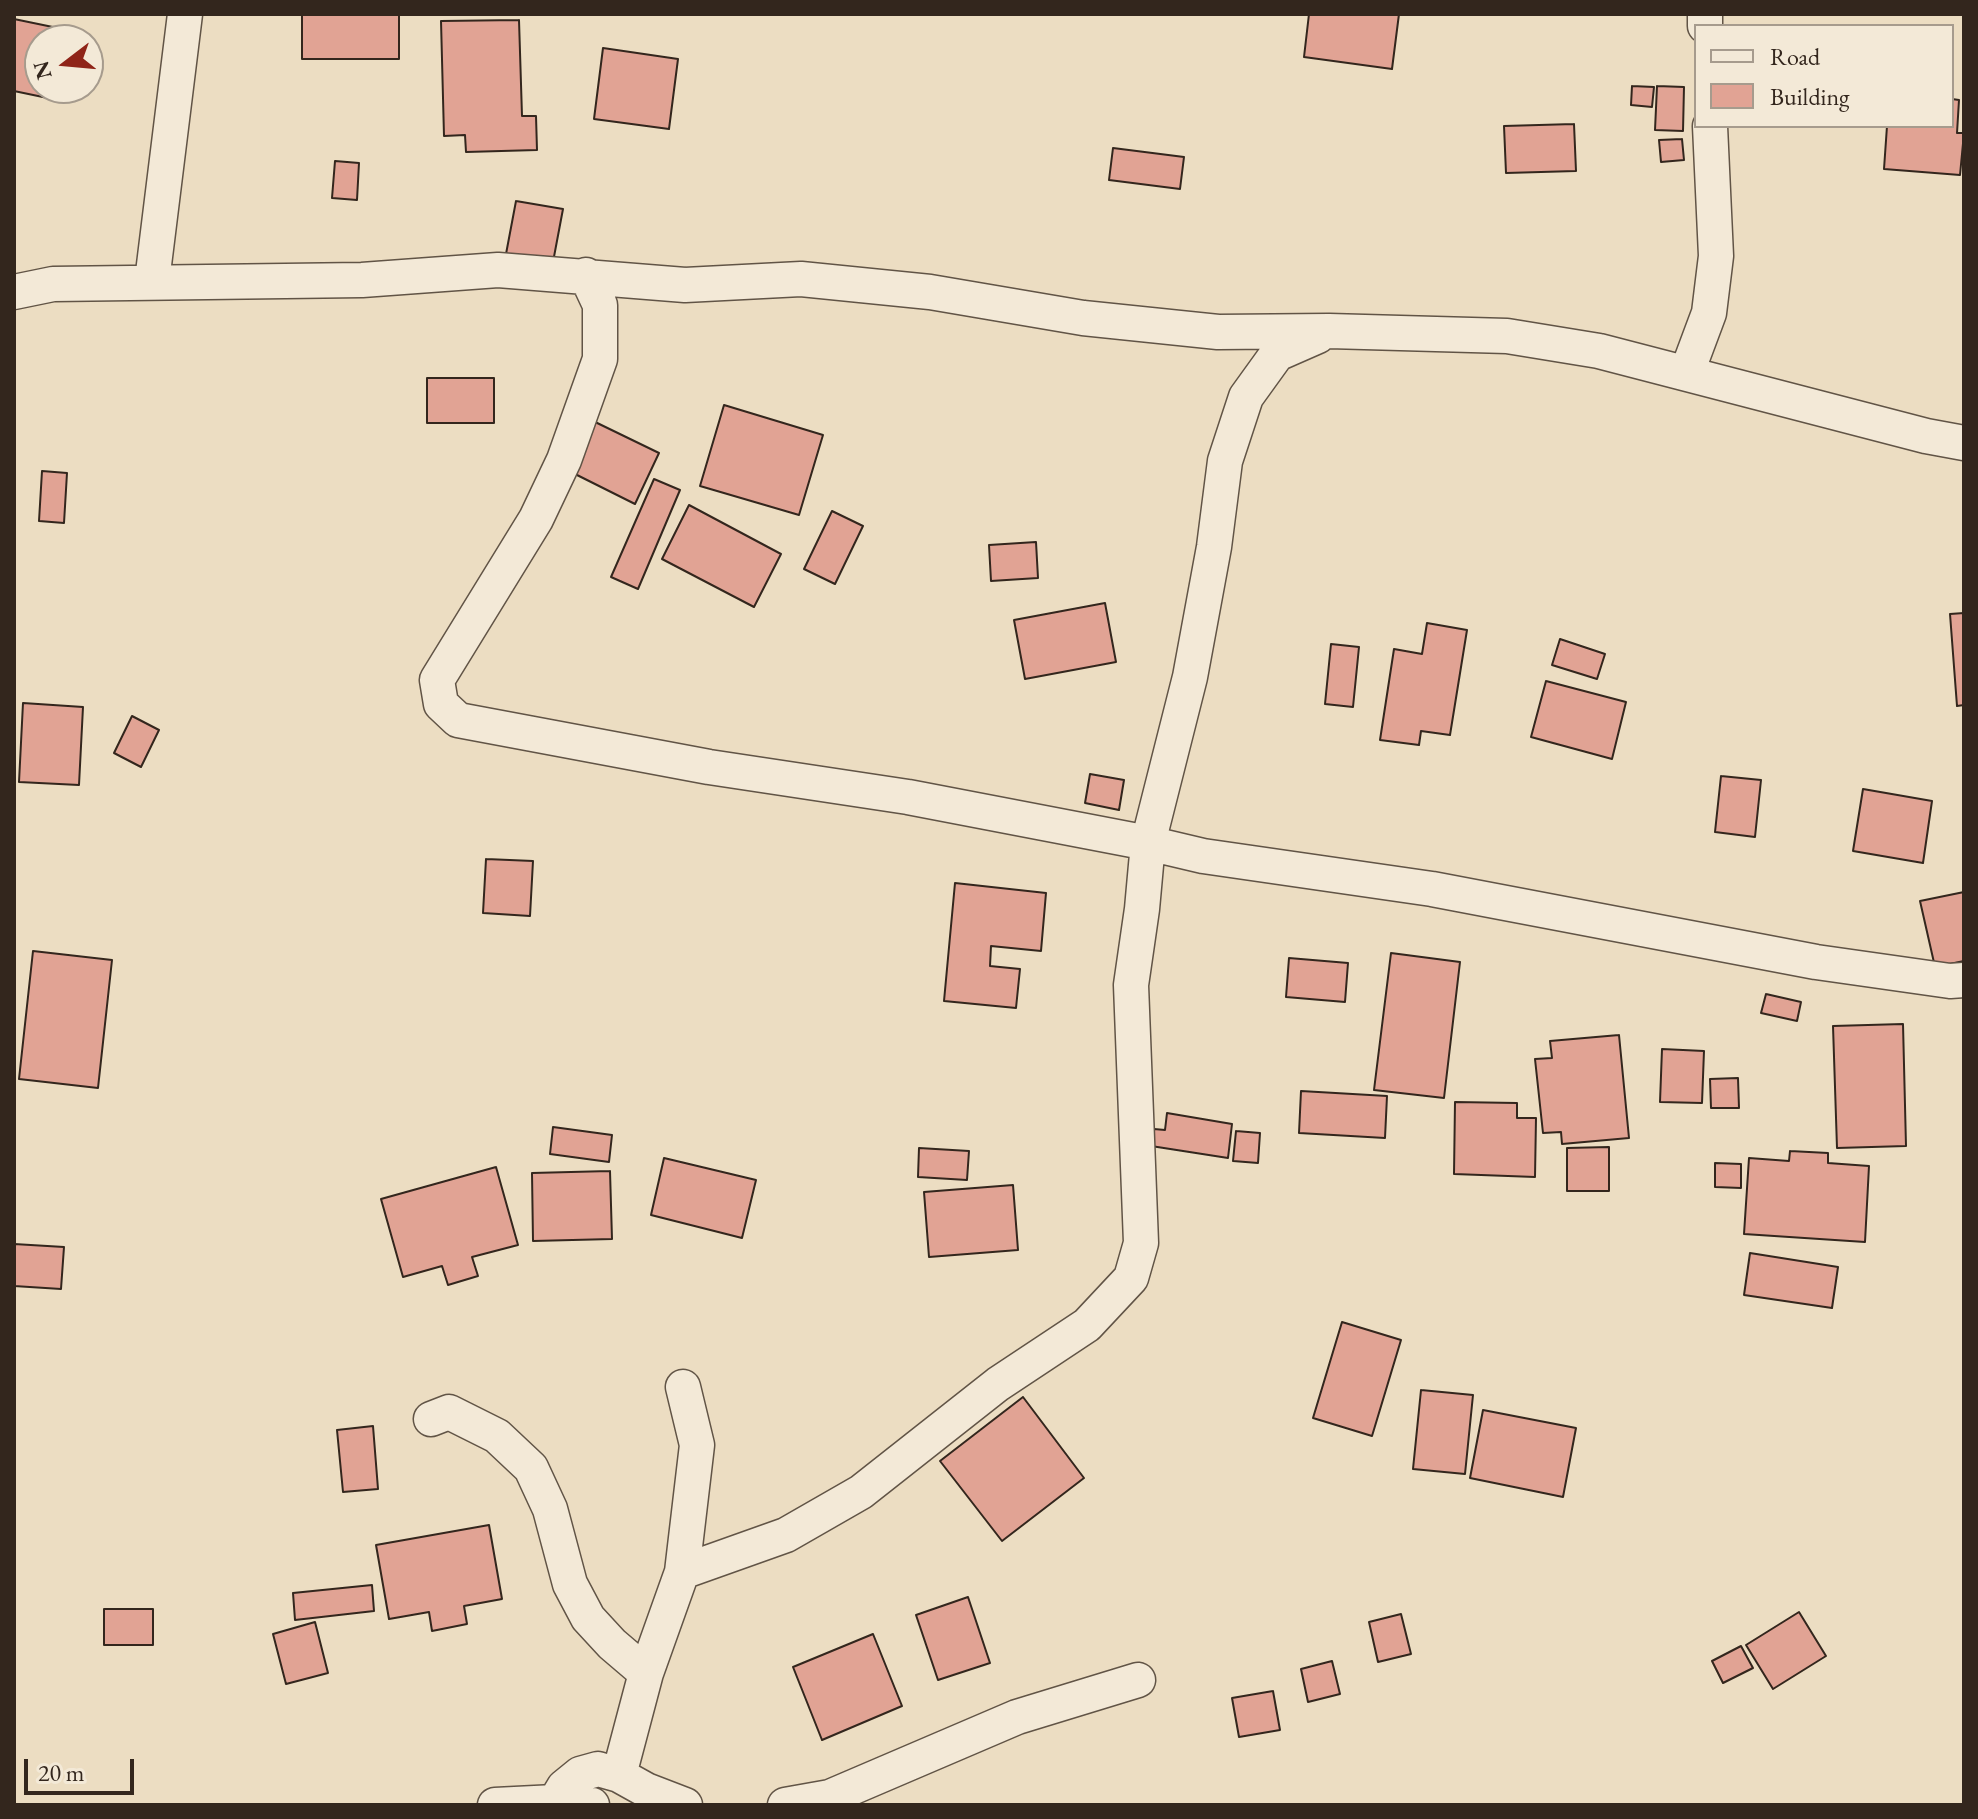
<!DOCTYPE html>
<html>
<head>
<meta charset="utf-8">
<style>
	body { margin:0 }
	#map { position:relative; width:1978px; height:1819px; overflow:hidden; background:#ecddc2; font-family:"EB Garamond",serif }
	canvas { display:block }
	.frame { position:absolute; inset:0; border:16px solid #33261d; pointer-events:none }
	.legend { position:absolute; left:1694px; top:24px; width:260px; height:104px; box-sizing:border-box; background:#f3e9d7; border:2px solid #a69b8d; margin:0; padding:10px 14px; list-style:none; font-size:24px; color:#33261d }
	.legend li { display:flex; align-items:center; gap:16px; height:40px }
	.legend b { width:40px; border:2px solid #a69b8d }
	.north { position:absolute; left:24px; top:24px; width:80px; height:80px; box-sizing:border-box; background:#f3e9d7; border:2px solid #a69b8d; border-radius:50%; rotate:254deg; font-size:22px; font-weight:700; line-height:32px; text-align:center; color:#33261d }
	.north::after { content:''; display:block; margin:auto; width:28px; height:36px; background:#8f2418; clip-path:polygon(50% 0,100% 100%,50% 72%,0 100%) }
	.scale { position:absolute; left:24px; top:1759px; width:110px; height:36px; box-sizing:border-box; border:4px solid #33261d; border-top:0; padding-left:10px; font-size:24px; line-height:28px; white-space:nowrap; color:#33261d; -webkit-text-stroke:6px #f3e9d7; paint-order:stroke }
</style>
</head>
<body>
<div id="map">
<canvas width="1978" height="1819"></canvas>
<div class="frame"></div>
<ul class="legend">
<li><b style="height:10px;background:#f3e9d7"></b>Road</li>
<li><b style="height:22px;background:#e1a394"></b>Building</li>
</ul>
<div class="north">N</div>
<div class="scale">20 m</div>
</div>
<script>
const context = document.querySelector('canvas').getContext('2d');
context.lineJoin = 'round';
function fillPath(path, color) { context.fillStyle = color; context.fill(path, 'evenodd'); }
const toPath = rows => new Path2D(rows.map(r => 'M' + r).join(''));
function trace(path, color, width, dash) { context.strokeStyle = color; context.lineWidth = width; context.lineCap = dash ? 'butt' : 'round'; context.setLineDash(dash || []); context.stroke(path); }
const building = toPath([
	[302,14,399,14,399,59,302,59,302,14],
	[1309,14,1399,14,1392,69,1304,57,1309,14],
	[14,19,77,32,75,40,40,40,40,88,65,88,62,101,14,91,14,19],
	[519,20,522,116,536,116,537,150,466,152,465,135,444,136,441,21,519,20],
	[603,48,678,59,669,129,594,119,603,48],
	[1632,86,1654,87,1652,107,1631,105,1632,86],
	[1657,86,1684,87,1683,131,1655,130,1657,86],
	[1952,99,1959,100,1957,133,1964,133,1960,175,1884,169,1887,126,1952,126,1952,99],
	[1574,124,1576,171,1506,173,1504,126,1574,124],
	[1682,139,1684,160,1661,162,1659,140,1682,139],
	[1113,148,1184,157,1180,189,1109,180,1113,148],
	[335,161,359,163,357,200,332,198,335,161],
	[516,201,563,209,553,262,506,254,516,201],
	[427,378,494,378,494,423,427,423,427,378],
	[724,405,823,435,799,515,700,486,724,405],
	[591,420,659,453,635,504,567,470,591,420],
	[42,471,67,473,64,523,39,521,42,471],
	[654,479,680,490,638,589,611,577,654,479],
	[689,505,781,554,754,607,662,559,689,505],
	[832,511,863,526,835,584,804,569,832,511],
	[1036,542,1038,578,991,581,989,545,1036,542],
	[1105,603,1116,662,1025,679,1014,620,1105,603],
	[1964,613,1964,705,1957,706,1950,614,1964,613],
	[1427,623,1467,630,1450,735,1421,731,1419,745,1380,740,1394,649,1422,654,1427,623],
	[1560,639,1605,654,1597,679,1552,665,1560,639],
	[1331,644,1359,647,1353,707,1325,704,1331,644],
	[1546,681,1626,702,1612,759,1531,737,1546,681],
	[23,703,83,707,79,785,19,782,23,703],
	[132,716,159,730,141,767,114,753,132,716],
	[1090,774,1124,780,1119,810,1085,803,1090,774],
	[1721,776,1761,780,1755,837,1715,832,1721,776],
	[1863,789,1932,801,1923,863,1853,851,1863,789],
	[486,859,533,861,530,916,483,913,486,859],
	[955,883,1046,893,1041,951,991,946,990,966,1020,969,1016,1008,944,1001,955,883],
	[1964,892,1964,961,1935,967,1920,901,1964,892],
	[33,951,112,960,98,1088,19,1079,33,951],
	[1391,953,1460,962,1444,1098,1374,1090,1391,953],
	[1289,958,1348,963,1345,1002,1286,997,1289,958],
	[1766,994,1801,1002,1797,1021,1761,1013,1766,994],
	[1903,1024,1906,1146,1837,1148,1833,1026,1903,1024],
	[1619,1035,1629,1138,1562,1144,1561,1132,1543,1133,1535,1059,1552,1058,1550,1041,1619,1035],
	[1662,1049,1704,1051,1702,1103,1660,1102,1662,1049],
	[1738,1078,1739,1108,1711,1108,1710,1079,1738,1078],
	[1301,1091,1387,1096,1385,1138,1299,1133,1301,1091],
	[1455,1102,1517,1103,1517,1118,1536,1118,1535,1177,1454,1174,1455,1102],
	[1167,1113,1232,1124,1228,1158,1151,1146,1154,1129,1165,1130,1167,1113],
	[553,1127,612,1135,609,1162,550,1154,553,1127],
	[1236,1131,1260,1133,1258,1163,1233,1161,1236,1131],
	[1609,1147,1609,1191,1567,1191,1567,1148,1609,1147],
	[919,1148,969,1151,967,1180,918,1177,919,1148],
	[1790,1151,1828,1153,1828,1163,1869,1166,1865,1242,1744,1234,1749,1158,1789,1161,1790,1151],
	[664,1158,756,1180,742,1238,651,1215,664,1158],
	[1715,1163,1741,1164,1741,1188,1715,1187,1715,1163],
	[496,1167,518,1245,472,1257,478,1276,448,1285,442,1266,403,1277,381,1199,496,1167],
	[610,1171,612,1239,533,1241,532,1173,610,1171],
	[1013,1185,1018,1250,929,1257,924,1192,1013,1185],
	[14,1244,64,1247,61,1289,14,1286,14,1244],
	[1750,1253,1838,1267,1832,1308,1744,1295,1750,1253],
	[1342,1322,1401,1340,1372,1436,1313,1418,1342,1322],
	[1421,1390,1473,1395,1465,1474,1413,1469,1421,1390],
	[1023,1397,1084,1478,1002,1541,940,1461,1023,1397],
	[1483,1410,1576,1428,1563,1497,1470,1478,1483,1410],
	[373,1426,378,1489,343,1492,337,1430,373,1426],
	[489,1525,502,1599,464,1606,467,1624,432,1631,429,1612,389,1619,376,1545,489,1525],
	[372,1585,374,1611,295,1620,293,1593,372,1585],
	[968,1597,990,1663,938,1680,916,1615,968,1597],
	[104,1609,153,1609,153,1645,104,1645,104,1609],
	[1799,1612,1826,1656,1773,1689,1746,1645,1799,1612],
	[1401,1614,1411,1654,1378,1662,1369,1622,1401,1614],
	[315,1622,328,1673,286,1684,273,1634,315,1622],
	[873,1634,902,1706,822,1740,793,1667,873,1634],
	[1741,1646,1753,1668,1723,1683,1712,1661,1741,1646],
	[1332,1661,1340,1694,1308,1702,1301,1669,1332,1661],
	[1273,1691,1280,1730,1239,1737,1232,1698,1273,1691]
]);
fillPath(building, '#e1a394');
trace(building, '#33261d', 2);
const street = toPath([
	[1705,14,1705,26],
	[586,275,600,305,600,359,564,460,536,519,437,680,441,704,458,720,709,767,908,797,1148,843,1203,856,1432,889,1816,962,1950,981,1964,980],
	[152,281,185,14],
	[14,292,53,284,362,280,498,270,685,285,801,279,930,292,1083,318,1218,332,1329,331,1507,336,1599,351,1926,436,1964,443],
	[1687,372,1709,313,1716,256,1710,126],
	[431,1419,449,1412,497,1436,531,1468,550,1509,570,1584,588,1618,612,1644,646,1673],
	[682,1572,786,1535,861,1492,998,1384,1087,1325,1131,1278,1141,1243,1131,985,1142,909,1148,843,1190,677,1214,547,1225,461,1246,397,1277,354,1318,336],
	[619,1775,646,1673,682,1572,697,1445,683,1387],
	[555,1802,564,1787,580,1774,598,1769,619,1775,646,1790,685,1805],
	[495,1805,555,1802,592,1805],
	[785,1805,830,1797,1017,1717,1138,1680]
]);
trace(street, '#615446', 37);
trace(street, '#f3e9d7', 34);
</script>
</body>
</html>
